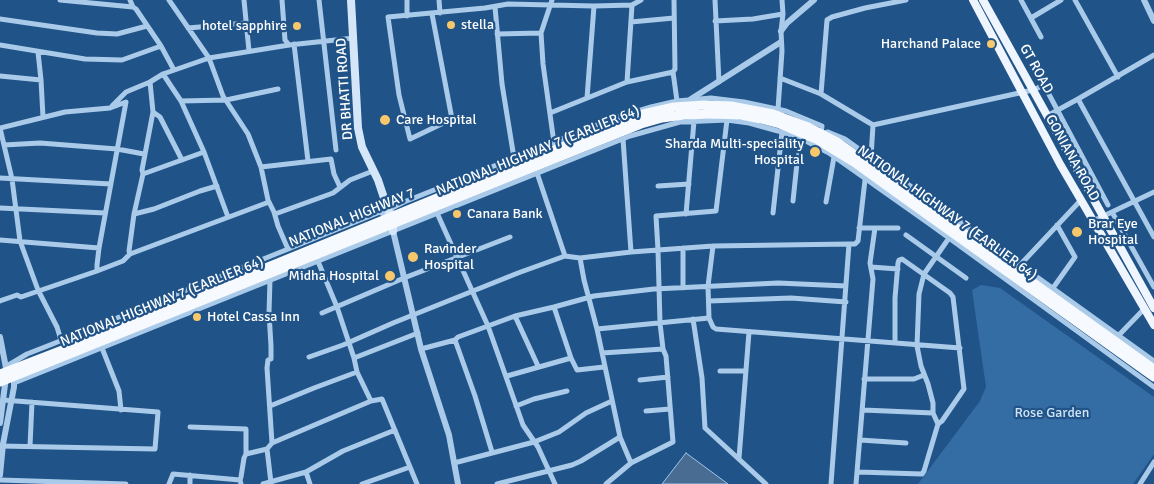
<!DOCTYPE html>
<html>
<head>
<meta charset="utf-8">
<style>
	body { margin:0 }
	canvas { display:block; background:#205387 }
</style>
</head>
<body>
<canvas width="1154" height="484"></canvas>
<script>
const context = document.querySelector('canvas').getContext('2d');
context.lineJoin = 'round';
function fillPath(path, color) { context.fillStyle = color; context.fill(path, 'evenodd'); }
const toPath = rows => new Path2D(rows.map(r => 'M' + r).join(''));
function trace(path, color, width, dash) { context.strokeStyle = color; context.lineWidth = width; context.lineCap = dash ? 'butt' : 'round'; context.setLineDash(dash || []); context.stroke(path); }
function label(font, color, halo, rows, align = 'center') {
  context.font = font + ' Signika,sans-serif'; context.lineWidth = 4.5; context.setLineDash([]); context.textBaseline = 'middle'; context.strokeStyle = halo; context.fillStyle = color; for (const [text, x, y, turn = 0] of rows) {
    context.save(); context.translate(x, y); context.rotate((+turn || 0) * Math.PI / 180); context.textAlign = isNaN(turn) ? turn : align; if (halo) context.strokeText(text, 0, 0); context.fillText(text, 0, 0); context.restore();
  }
}
fillPath(toPath([
	[981,285,1000,288,1154,397,1154,454,1133,484,918,484,980,401,986,387,972,290]
]), '#346da4');
const water = toPath([
	[686,453,728,484,662,484,686,453]
]);
fillPath(water, '#496d92');
trace(water, '#9ec6eb', 1);
trace(toPath([
	[60,0,133,7,136,9,161,46,174,70],
	[130,0,133,7],
	[169,0,209,58,223,96,248,134,261,167,268,200,274,212,278,226,288,249],
	[244,0,249,51],
	[282,0,285,40,289,45],
	[319,0,336,150],
	[439,0,440,13],
	[552,0,541,33,543,64,554,143],
	[715,0,719,82],
	[1021,0,1041,37],
	[1075,0,1118,77],
	[495,7,502,84,514,158],
	[432,14,452,119,410,139,399,95,388,17,485,8,508,4,594,6,632,5,641,0],
	[407,16,407,0],
	[1031,18,1061,0],
	[0,19,97,33,117,34,147,26],
	[715,21,753,19,783,14],
	[631,22,674,18],
	[188,28,246,23],
	[497,34,541,33],
	[294,44,308,161],
	[0,45,85,59,122,60,161,46],
	[1154,55,1078,99,1154,237],
	[673,72,677,101],
	[163,74,181,101,204,152,228,217],
	[0,76,41,80,38,52],
	[780,78,821,94,873,125,1033,90,1044,85,1108,205],
	[41,80,43,117],
	[627,82,632,5],
	[821,94,827,20,832,17,865,8,906,0],
	[587,98,594,6],
	[181,101,226,100,278,89],
	[112,106,126,92,150,82,163,74,209,58,289,45,354,38],
	[778,109,782,51,781,31,783,14,782,0],
	[153,112,160,117,182,160],
	[550,113,627,82,673,72,675,69,674,0],
	[1047,116,1078,99],
	[0,128,65,112,110,108,126,102,99,248],
	[0,128,12,179,20,241,38,290,57,327,61,340],
	[623,139,631,252],
	[4,145,40,143,117,149,144,154],
	[871,157,873,125],
	[261,167,331,159,334,174,340,187],
	[537,173,565,256],
	[143,174,204,152],
	[0,178,111,184],
	[658,186,689,184],
	[793,201,797,163,802,139],
	[826,202,834,157],
	[0,208,105,213],
	[1112,212,1154,287],
	[437,213,488,326,523,425,538,447,555,484],
	[773,213,782,132],
	[134,214,154,209,200,191,217,186],
	[275,214,333,193,350,180,373,171],
	[686,214,694,121],
	[1093,221,1154,192],
	[859,228,898,228],
	[906,235,966,278],
	[0,240,99,248,97,265,97,271],
	[849,244,855,244,858,241,865,180],
	[713,246,708,286,709,318,713,327,716,329,960,348],
	[683,248,683,288],
	[130,254,129,251,134,214,143,174,142,170,153,112,150,82],
	[580,258,584,280,597,329,620,437,631,463],
	[317,259,337,307,354,358,357,372,371,401],
	[1020,265,1081,200],
	[871,267,898,269],
	[270,280,269,313,271,346,271,359,268,360,267,368,272,443],
	[1053,288,1075,257,1057,225],
	[0,301,17,295,21,297,97,271,123,261,130,254,269,202],
	[709,301,791,298,846,302],
	[554,307,571,358,577,370,604,367],
	[322,313,404,278,510,237],
	[515,316,538,366],
	[693,319,702,378,705,428,766,484],
	[597,329,709,318],
	[1119,335,1145,308],
	[455,340,475,396,492,452],
	[895,343,895,298,898,263,899,260,902,259,950,293,953,297,964,389,942,421,938,424],
	[102,348,119,391,121,410],
	[421,349,455,340,458,337,515,316,554,307,594,296,654,289,778,283,846,286],
	[663,349,660,323,658,250,656,216,716,211,727,120],
	[602,353,663,349,666,356,673,442,631,463,606,484],
	[309,357,343,345,393,323,518,273,565,256,580,258,631,252,713,246,849,244,831,484],
	[354,358,418,333],
	[7,366,27,354,50,345,380,212,390,218,392,208,404,202,609,120,651,107,677,101,711,98,744,102,786,111,822,126,821,134,828,132,845,139,1154,361],
	[720,371,746,371],
	[507,376,571,358],
	[864,379,914,379,924,375],
	[640,380,668,377],
	[14,383,630,136,680,122,727,120,749,123,778,131,802,139,829,153,931,225,1154,387],
	[270,406,314,388,357,372],
	[516,406,534,399,567,391],
	[863,410,933,413],
	[646,411,670,409],
	[190,427,246,429,246,454,244,458,241,477,240,480,241,484],
	[860,440,906,443],
	[0,446,155,449,158,412,3,400],
	[30,446,32,402],
	[267,449,271,483],
	[246,454,267,449,272,443,371,401,382,399,417,484],
	[739,458,749,332],
	[454,463,534,442,559,432,586,413,612,401],
	[306,472,310,484],
	[858,472,922,474,924,471,938,424,933,413,933,403,928,384,921,366,917,346,919,294,924,274,949,238],
	[190,475,190,484],
	[0,480,126,484],
	[169,484,173,474,240,480],
	[263,484,306,472,343,451,395,430],
	[362,484,410,467],
	[497,484,572,465,581,461,620,437],
	[856,484,873,279,870,263,875,228],
	[1140,484,1154,462]
]), '#aacaea', 5);
trace(toPath([
	[1144,0,1154,21],
	[781,31,787,23,814,0],
	[691,99,781,42],
	[393,231,421,349,449,435,458,484],
	[0,337,6,368],
	[0,423,6,377],
	[0,475,3,444,14,387,14,377,11,369,7,366]
]), '#aacaea', 6);
trace(toPath([
	[351,0,358,128,362,147,378,180,393,225,393,231]
]), '#d5e6f8', 8);
trace(toPath([
	[973,0,1060,164,1154,325],
	[983,0,1154,308]
]), '#eef5fe', 8);
trace(toPath([
	[0,374,91,339,386,219,622,122,643,114,674,107,705,105,731,106,773,114,808,127,837,142,1154,369],
	[0,382,641,124,662,118,684,115,714,114,741,115,761,119,780,124,816,139,855,163,1154,377]
]), '#f6fafe', 9);
for (const [x, y, r, color] of [
	[451,25,5,"#f7c76b"],
	[297,26,5,"#f7c76b"],
	[991,44,5,"#f7c76b"],
	[385,120,6,"#f7c76b"],
	[815,152,6,"#f7c76b"],
	[457,214,5,"#f7c76b"],
	[1077,232,6,"#f7c76b"],
	[413,257,6,"#f7c76b"],
	[390,276,6,"#f7c76b"],
	[197,317,5,"#f7c76b"]
]) { const dot = new Path2D(); dot.arc(x, y, r, 0, 2 * Math.PI); context.fillStyle = color; context.fill(dot); trace(dot, '#205387', 2); }
label('14px', '#fff', '#205387', [
	["stella",461,25],
	["hotel sapphire",287,26,"right"],
	["Harchand Palace",981,44,"right"],
	["Care Hospital",396,120],
	["Sharda Multi-speciality",804,144,"right"],
	["Hospital",804,160,"right"],
	["Canara Bank",467,214],
	["Brar Eye",1088,224],
	["Hospital",1088,240],
	["Ravinder",424,249],
	["Hospital",424,265],
	["Midha Hospital",379,276,"right"],
	["Hotel Cassa Inn",207,317]
], 'left');
label('14px', '#fff', '#205387', [
	["GT ROAD",1036,69,61],
	["DR BHATTI ROAD",345,89,-94],
	["NATIONAL HIGHWAY 7 (EARLIER 64)",538,151,-22],
	["GONIANA ROAD",1072,158,61],
	["NATIONAL HIGHWAY 7 (EARLIER 64)",947,213,36],
	["NATIONAL HIGHWAY 7",352,218,-22],
	["NATIONAL HIGHWAY 7 (EARLIER 64)",162,302,-22]
]);
label('14px', '#cfe3f7', '#205387', [
	["Rose Garden",1052,413]
]);
</script>
</body>
</html>
